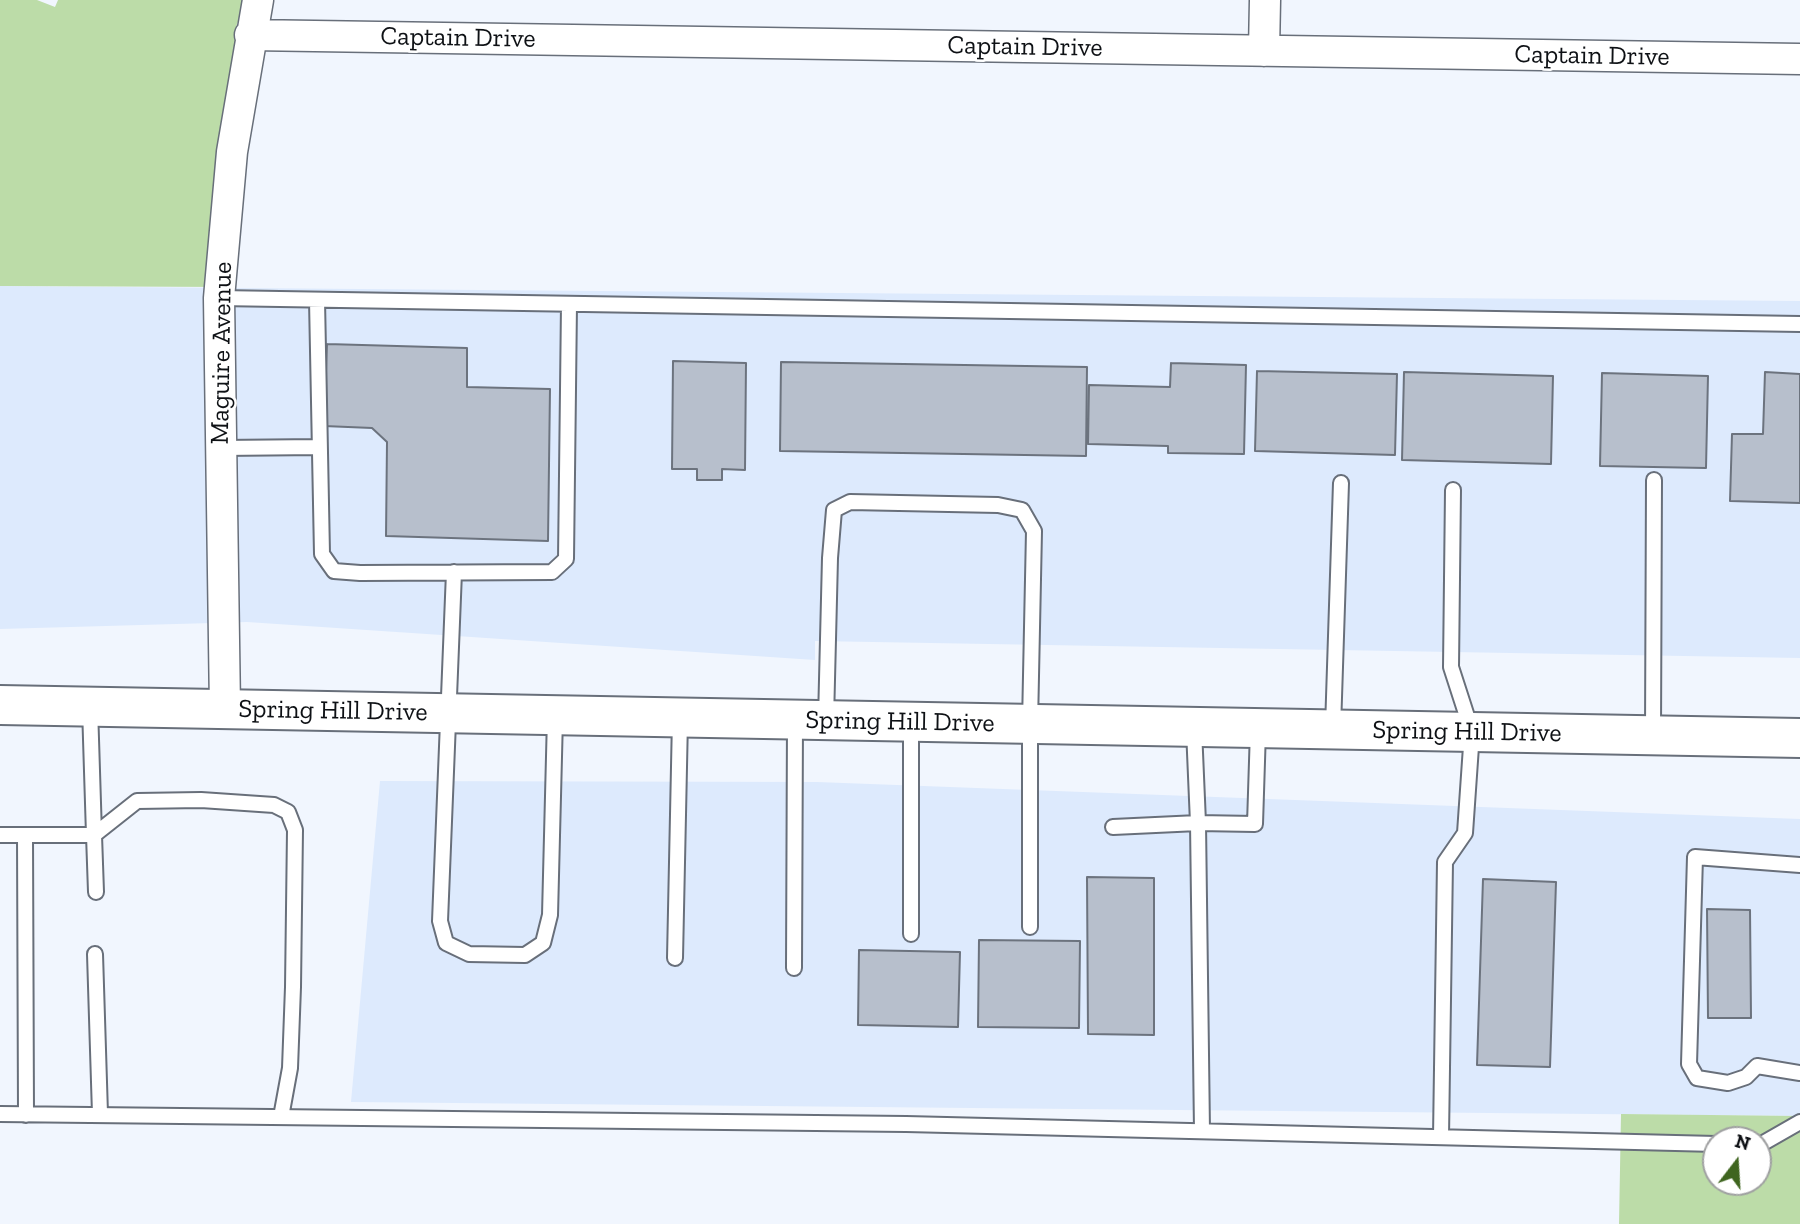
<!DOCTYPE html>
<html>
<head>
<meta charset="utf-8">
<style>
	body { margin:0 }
	#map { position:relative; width:1800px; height:1224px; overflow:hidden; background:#f1f6fe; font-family:"Zilla Slab",serif }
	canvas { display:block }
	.north { position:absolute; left:1702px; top:1126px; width:70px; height:70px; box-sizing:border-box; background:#fff; border:2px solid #9fa0a1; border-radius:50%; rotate:17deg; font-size:19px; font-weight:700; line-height:28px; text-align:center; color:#0e1115 }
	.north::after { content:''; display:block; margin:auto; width:24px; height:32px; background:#3f651f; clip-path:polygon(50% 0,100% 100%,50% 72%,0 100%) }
</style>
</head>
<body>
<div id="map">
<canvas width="1800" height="1224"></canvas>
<div class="north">N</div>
</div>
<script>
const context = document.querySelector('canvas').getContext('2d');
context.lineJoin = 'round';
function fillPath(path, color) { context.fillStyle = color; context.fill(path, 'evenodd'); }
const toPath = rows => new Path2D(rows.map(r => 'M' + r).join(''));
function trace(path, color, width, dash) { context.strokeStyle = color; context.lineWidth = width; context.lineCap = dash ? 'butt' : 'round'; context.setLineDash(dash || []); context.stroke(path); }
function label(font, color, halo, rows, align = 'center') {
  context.font = font + ' "Zilla Slab",serif'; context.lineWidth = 5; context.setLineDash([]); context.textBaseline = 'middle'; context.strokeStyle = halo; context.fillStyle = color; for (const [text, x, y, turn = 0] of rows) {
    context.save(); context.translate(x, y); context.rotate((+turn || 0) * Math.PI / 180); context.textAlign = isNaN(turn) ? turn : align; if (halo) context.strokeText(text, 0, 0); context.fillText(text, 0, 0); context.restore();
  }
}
fillPath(toPath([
	[0,286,1800,301,1800,658,815,641,815,660,247,622,0,629],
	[380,781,817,782,1800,819,1800,1116,351,1102]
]), '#ddeafd');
fillPath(toPath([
	[0,0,37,0,55,7,58,0,246,0,236,27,228,287,0,286],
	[1621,1114,1800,1116,1800,1224,1619,1224],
	[1716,1140,1758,1140,1758,1182,1716,1182]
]), '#bcdca8');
const building = toPath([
	[327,344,467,348,467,387,550,389,548,541,386,536,387,442,372,428,324,426,327,344],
	[673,361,746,363,745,470,722,469,722,480,697,480,697,469,672,469,673,361],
	[781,362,1087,367,1086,456,780,451,781,362],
	[1171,363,1246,365,1244,454,1168,453,1168,446,1088,444,1089,385,1170,387,1171,363],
	[1257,371,1397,374,1395,455,1255,451,1257,371],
	[1404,372,1553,376,1551,464,1402,460,1404,372],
	[1765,372,1800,374,1800,503,1730,501,1732,434,1763,434,1765,372],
	[1602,373,1708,376,1706,468,1600,466,1602,373],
	[1087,877,1154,878,1154,1035,1088,1034,1087,877],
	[1483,879,1556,882,1550,1067,1477,1065,1483,879],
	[1707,909,1750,910,1751,1018,1708,1018,1707,909],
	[979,940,1080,941,1079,1028,978,1027,979,940],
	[859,950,960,952,958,1027,858,1025,859,950]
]);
fillPath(building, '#b7bfcc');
trace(building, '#6c737e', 2);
const lane = toPath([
	[219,298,1800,324],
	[317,300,322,554,334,571,360,573,552,572,566,559,569,304],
	[221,448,319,447],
	[454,572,440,921,446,943,469,954,525,955,543,943,550,915,555,717],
	[826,720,830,558,834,510,850,502,998,505,1022,510,1034,531,1030,724,1030,927],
	[1333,728,1341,483],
	[1194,729,1198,823,1255,824,1258,730],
	[1653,733,1654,480],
	[1113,827,1198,823,1202,1131],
	[0,835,94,835,90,707],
	[25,835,26,1115],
	[1800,865,1695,857,1689,1064,1697,1078,1728,1083,1746,1077,1757,1066,1800,1073],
	[96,892,94,835,137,801,201,800,274,805,288,812,295,830,293,987,290,1068,281,1117],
	[911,934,911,723],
	[95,954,100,1114],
	[675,958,680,719],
	[794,968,795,721],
	[0,1114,906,1124,1716,1144],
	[1441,1137,1445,862,1465,833,1472,732,1451,667,1453,490],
	[1758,1146,1800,1122]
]);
const street = toPath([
	[250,35,1800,59],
	[1264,51,1265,0],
	[225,709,219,298,232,152,258,0]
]);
const secondary = toPath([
	[0,705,1800,738]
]);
trace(lane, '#686f7a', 18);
trace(street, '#686f7a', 33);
trace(secondary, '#686f7a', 42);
trace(lane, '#fff', 14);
trace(street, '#fff', 30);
trace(secondary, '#fff', 38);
label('26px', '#0e1115', '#fff', [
	["Captain Drive",458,38,1],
	["Captain Drive",1025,47,1],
	["Captain Drive",1592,56,1],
	["Maguire Avenue",222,353,-89],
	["Spring Hill Drive",333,711,1],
	["Spring Hill Drive",900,722,1],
	["Spring Hill Drive",1467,732,1]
]);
</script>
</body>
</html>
